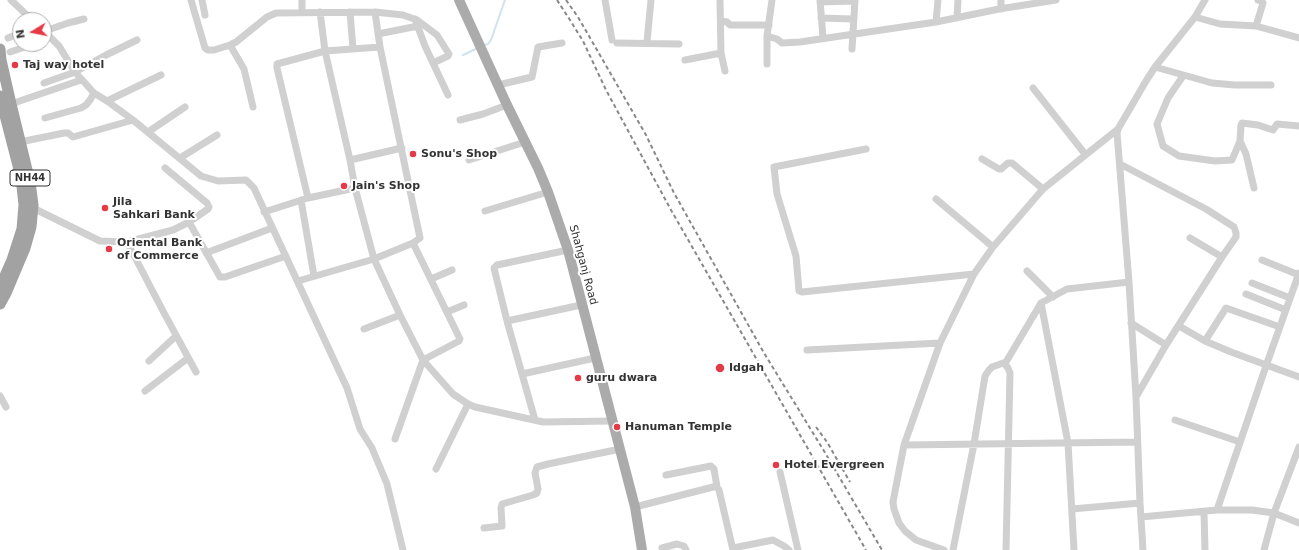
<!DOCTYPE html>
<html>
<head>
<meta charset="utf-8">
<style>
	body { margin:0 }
	#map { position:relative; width:1299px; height:550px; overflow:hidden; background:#fff; font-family:"DejaVu Sans",sans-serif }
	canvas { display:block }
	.north { position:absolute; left:12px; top:12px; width:40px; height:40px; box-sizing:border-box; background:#fff; border:1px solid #adadad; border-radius:50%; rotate:260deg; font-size:11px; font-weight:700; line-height:16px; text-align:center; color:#333 }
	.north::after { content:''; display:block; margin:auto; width:14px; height:18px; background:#e63946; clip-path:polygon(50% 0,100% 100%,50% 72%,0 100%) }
</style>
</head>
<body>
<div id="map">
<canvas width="1299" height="550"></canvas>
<div class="north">N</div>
</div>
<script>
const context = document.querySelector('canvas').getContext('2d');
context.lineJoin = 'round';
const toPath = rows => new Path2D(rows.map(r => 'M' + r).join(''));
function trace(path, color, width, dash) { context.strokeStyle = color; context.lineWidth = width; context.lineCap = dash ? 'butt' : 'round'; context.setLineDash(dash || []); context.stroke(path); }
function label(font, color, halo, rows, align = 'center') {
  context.font = font + ' "DejaVu Sans",sans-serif'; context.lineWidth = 4; context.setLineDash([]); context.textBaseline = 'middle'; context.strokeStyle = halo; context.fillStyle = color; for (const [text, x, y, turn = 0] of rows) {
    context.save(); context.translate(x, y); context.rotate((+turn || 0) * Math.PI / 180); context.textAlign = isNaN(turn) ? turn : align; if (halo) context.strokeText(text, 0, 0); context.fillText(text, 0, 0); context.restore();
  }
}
trace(toPath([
	[484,45,488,44,491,40,505,0],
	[463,55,478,48]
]), '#cfe2ee', 2);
trace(toPath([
	[11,0,32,20],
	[191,0,205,48,208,50,214,50,230,45,236,42,267,17,276,13,375,12,403,15,417,20,437,35,449,54,448,56,433,63],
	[202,0,205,15],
	[302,0,302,12],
	[605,0,612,40],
	[720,0,721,53,725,71],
	[820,0,823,38],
	[820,2,854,1],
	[1001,9,1001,0],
	[320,12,325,51,350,160,355,188,374,259,400,315,423,360,453,394,468,404,475,407,543,422,612,421],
	[350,12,353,49],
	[1195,17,1220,24,1256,26,1299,38],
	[821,18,853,19],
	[957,18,958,0],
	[415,19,425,46,448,95],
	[721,21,727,22,730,25,769,25],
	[936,22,938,0],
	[1256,26,1263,3,1262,1,1258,0],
	[44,31,59,46,75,72,94,93,107,101,133,120,201,176,218,181,246,180,254,188,347,388,360,429,372,448,387,484,403,550],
	[45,31,68,23,84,19],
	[378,34,418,26],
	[767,36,777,39,782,43,800,42,936,22,999,9,1056,0],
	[8,38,20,33],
	[647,42,651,0],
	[617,43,679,44],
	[230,45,244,69,253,107],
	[852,49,855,0],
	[10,52,34,44],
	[685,60,721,53],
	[767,64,767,36,772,0],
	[1155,67,1212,83,1235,85,1271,85],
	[1183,76,1168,98,1157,124,1163,146,1179,156,1215,161,1232,160,1240,141,1241,125,1242,123,1258,125,1273,130,1277,124,1299,126],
	[44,83,75,72,106,55,137,40],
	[498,85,532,77,538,47,562,43],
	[1033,88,1085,154],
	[107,101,161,75],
	[11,104,81,80],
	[45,118,81,108,86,105,90,100,94,93],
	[460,120,483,114,507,105],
	[148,132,185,107],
	[1240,141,1246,154,1254,188],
	[20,142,64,133,68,133,73,137,133,120],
	[866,149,774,167,777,194,796,256,799,291,802,292,974,274],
	[180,158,217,135],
	[982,159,999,169,1001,169,1008,163,1012,163,1043,189],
	[350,160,402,148],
	[469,160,525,142],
	[1120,164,1206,209,1234,227,1236,233,1236,237,1222,257,1166,345,1136,397],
	[308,198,277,68,277,64,325,51,380,47],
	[936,199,993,247],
	[301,200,314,276],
	[33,208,100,241,127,242,173,230,189,222,208,209,209,207,207,203,165,168],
	[485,211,548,192],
	[264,212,308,198,355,188],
	[189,222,220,277,225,277,286,256],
	[1190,238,1222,257],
	[127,242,163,311,196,372],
	[206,253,272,228],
	[1262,260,1299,275],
	[1027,271,1053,297],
	[431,279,452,270],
	[298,281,374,259,413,243,420,238,380,47,375,12],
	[1252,283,1290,298],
	[1246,294,1286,310],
	[447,312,464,305],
	[507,321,581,305],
	[1131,323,1166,345],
	[1179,326,1205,341,1231,352,1299,377],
	[364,329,400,315],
	[1205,341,1226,308,1280,327],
	[807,350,940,343],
	[149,361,176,336],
	[1004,363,1008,368,1010,373,1006,550],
	[522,374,595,358],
	[145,391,188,358],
	[0,396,6,407],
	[535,420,507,321,494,268,497,265,568,250],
	[1175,420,1240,442],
	[395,439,423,360,459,341,460,339,413,243],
	[904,445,1137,442],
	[436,469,468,404],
	[780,472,798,550],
	[666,475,711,466,714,469,717,487],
	[635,507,713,487,717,487,719,490,733,550],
	[1072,509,1140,503],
	[1217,510,1266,366,1299,273],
	[1204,512,1205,550],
	[1141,517,1217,510,1252,510,1274,513,1299,523],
	[484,528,502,526,501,508,502,504,533,495,537,493,538,489,535,473,537,467,548,464,620,449],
	[662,548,677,544,684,546,686,550],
	[733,548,773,540,784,546,789,550],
	[944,550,916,540,905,531,899,523,894,509,893,502,904,445,940,343,974,274,993,247,1043,189,1118,129],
	[953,550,974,444,985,376,989,370,992,367,1006,362,1041,303],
	[1074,550,1068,443,1041,303,1067,289,1129,282],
	[1143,550,1140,503,1136,397,1129,282,1117,133,1118,129,1146,81,1155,67,1195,17,1205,0],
	[1264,550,1274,513,1299,447]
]), '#d0d0d0', 7);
trace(toPath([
	[459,0,507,105,538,168,548,192,568,250,635,507,642,550]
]), '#ababab', 10);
trace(toPath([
	[0,49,1,60,11,104,30,182,33,205,31,227,25,248,6,293,0,304],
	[0,96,21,177,24,205,22,229,12,260,0,287]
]), '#a2a2a2', 11);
trace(toPath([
	[557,0,570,20,583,41,606,90,671,210,866,550],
	[566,0,578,17,646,135,674,193,764,353,824,451,882,550],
	[816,427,827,442,850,482]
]), '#888', 2, [4, 3]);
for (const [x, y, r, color] of [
	[15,65,4,"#e63946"],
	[413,154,4,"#e63946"],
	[344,186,4,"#e63946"],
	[105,208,4,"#e63946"],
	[109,249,4,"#e63946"],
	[720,368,5,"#e63946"],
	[578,378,4,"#e63946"],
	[617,427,4,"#e63946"],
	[776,465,4,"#e63946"]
]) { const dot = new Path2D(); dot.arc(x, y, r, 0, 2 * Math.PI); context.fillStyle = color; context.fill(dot); trace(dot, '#fff', 1.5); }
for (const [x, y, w] of [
	[30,178,40]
]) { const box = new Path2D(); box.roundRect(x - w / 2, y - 8, w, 16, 3); context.fillStyle = '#fff'; context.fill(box); trace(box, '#333', 1); }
label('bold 10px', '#333', null, [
	["NH44",30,178]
]);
label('bold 11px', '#333', '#fff', [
	["Taj way hotel",23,65],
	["Sonu's Shop",421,154],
	["Jain's Shop",352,186],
	["Jila",113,202],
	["Sahkari Bank",113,215],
	["Oriental Bank",117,243],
	["of Commerce",117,256],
	["Idgah",729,368],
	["guru dwara",586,378],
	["Hanuman Temple",625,427],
	["Hotel Evergreen",784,465]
], 'left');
label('11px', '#333', '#fff', [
	["Shahganj Road",583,265,75]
]);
</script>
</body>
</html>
